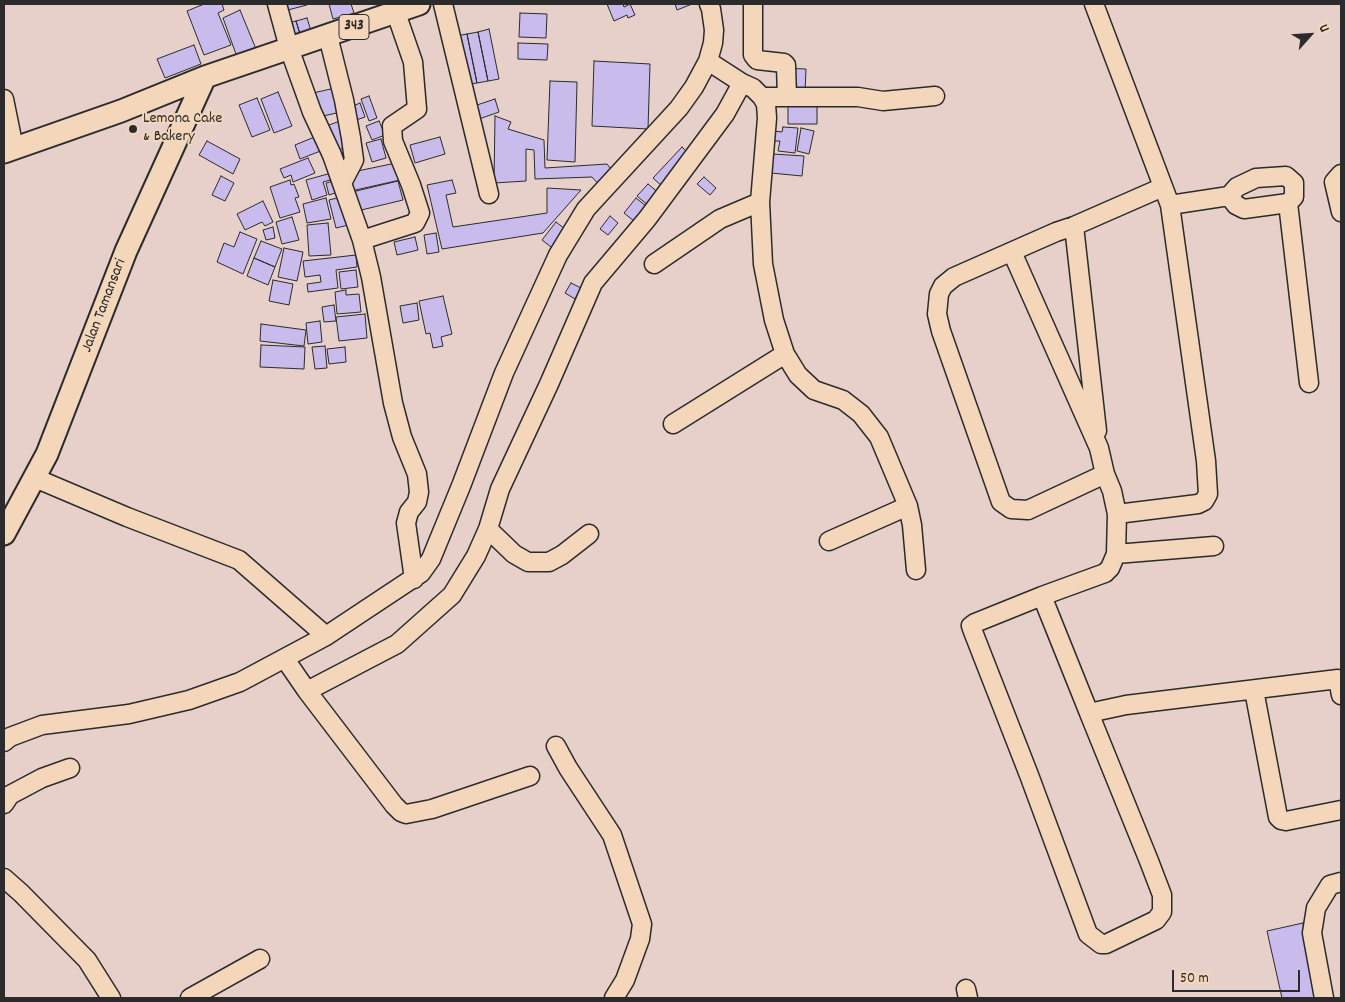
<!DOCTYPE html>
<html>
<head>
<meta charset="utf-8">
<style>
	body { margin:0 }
	#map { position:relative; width:1345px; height:1002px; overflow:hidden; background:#e7cfca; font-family:Dekko,sans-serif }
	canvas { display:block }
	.frame { position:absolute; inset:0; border:5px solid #2b2b2b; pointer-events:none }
	.north { position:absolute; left:1285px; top:10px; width:50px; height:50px; -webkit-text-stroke:4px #f4d7bb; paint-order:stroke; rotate:64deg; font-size:14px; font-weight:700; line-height:20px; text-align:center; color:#2b2b2b }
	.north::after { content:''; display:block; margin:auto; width:18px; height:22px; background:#2b2b2b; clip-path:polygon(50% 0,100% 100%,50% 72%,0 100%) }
	.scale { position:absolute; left:1172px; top:970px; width:128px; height:22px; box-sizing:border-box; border:2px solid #2b2b2b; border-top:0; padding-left:6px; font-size:15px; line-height:18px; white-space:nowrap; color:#2b2b2b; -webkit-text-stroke:4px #f4d7bb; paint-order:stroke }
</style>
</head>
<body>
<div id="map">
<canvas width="1345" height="1002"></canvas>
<div class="frame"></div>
<div class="north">U</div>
<div class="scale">50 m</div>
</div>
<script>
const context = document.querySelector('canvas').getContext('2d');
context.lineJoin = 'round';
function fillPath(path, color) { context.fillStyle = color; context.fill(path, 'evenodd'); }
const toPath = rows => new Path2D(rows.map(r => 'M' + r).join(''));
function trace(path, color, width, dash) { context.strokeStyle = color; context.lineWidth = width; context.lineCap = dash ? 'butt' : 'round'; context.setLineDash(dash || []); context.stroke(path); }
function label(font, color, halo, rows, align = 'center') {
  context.font = font + ' Dekko,sans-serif'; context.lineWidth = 4; context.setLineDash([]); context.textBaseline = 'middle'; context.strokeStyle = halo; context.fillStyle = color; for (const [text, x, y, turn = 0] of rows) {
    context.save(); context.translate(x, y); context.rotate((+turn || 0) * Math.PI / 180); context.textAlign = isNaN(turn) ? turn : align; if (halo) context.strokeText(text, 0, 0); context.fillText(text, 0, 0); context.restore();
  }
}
const building = toPath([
	[204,4,222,4,224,10,218,13,231,45,204,55,187,11,204,4],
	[282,4,307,4,307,5,284,11,282,4],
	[329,4,351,4,354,13,333,19,329,4],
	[607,4,623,4,624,7,630,4,635,15,628,18,627,15,614,21,607,4],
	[675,4,692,4,677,10,675,4],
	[240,10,256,49,237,57,223,18,240,10],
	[520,13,547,14,546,38,519,37,520,13],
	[307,18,311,31,300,34,296,21,307,18],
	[296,21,300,34,288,37,285,24,296,21],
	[489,29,499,79,488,81,478,32,489,29],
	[478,32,488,81,477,83,467,34,478,32],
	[467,34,477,83,465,85,456,36,467,34],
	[518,43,548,44,547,60,518,59,518,43],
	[194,45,201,64,165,78,157,59,194,45],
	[594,61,650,64,648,129,592,126,594,61],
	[781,68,806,69,805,92,781,91,781,68],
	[550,81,577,82,575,162,547,160,550,81],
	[335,88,341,112,319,117,313,93,335,88],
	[278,92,292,126,274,133,261,99,278,92],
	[369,96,377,118,369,121,361,99,369,96],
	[257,98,270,130,252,137,239,105,257,98],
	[495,99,499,112,479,119,474,106,495,99],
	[788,101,817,102,817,124,788,124,788,101],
	[360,103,365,117,356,120,351,107,360,103],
	[495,116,511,122,508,129,544,140,545,168,607,164,614,173,601,187,592,177,535,179,534,150,526,149,526,181,494,183,495,116],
	[340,121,349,146,336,151,321,128,340,121],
	[379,121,385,135,372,140,366,126,379,121],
	[783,127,798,128,795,153,778,151,780,141,773,141,774,131,782,132,783,127],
	[801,128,814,131,809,154,797,151,801,128],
	[317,136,323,150,300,159,295,145,317,136],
	[440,137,445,154,415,163,410,145,440,137],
	[381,139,386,158,372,162,366,143,381,139],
	[207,141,240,159,233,174,199,155,207,141],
	[682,147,692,157,664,188,653,178,682,147],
	[773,154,804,156,802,176,771,173,773,154],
	[308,158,315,173,293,182,291,175,284,178,280,169,308,158],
	[396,163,400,180,351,191,348,173,396,163],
	[335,172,337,178,323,182,327,195,312,200,306,180,335,172],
	[221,176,234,183,225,201,212,195,221,176],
	[704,177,716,188,710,195,697,184,704,177],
	[290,180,291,185,294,184,299,197,295,198,300,212,280,218,270,187,290,180],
	[338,180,341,191,329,195,326,183,338,180],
	[452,180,456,193,446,195,453,227,547,213,547,188,581,190,543,233,442,249,427,185,452,180],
	[398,181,403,200,353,212,348,193,398,181],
	[648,184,660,194,649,206,637,196,648,184],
	[345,196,352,224,336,228,329,200,345,196],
	[326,198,331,219,307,223,303,204,326,198],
	[636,198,646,206,634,221,624,213,636,198],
	[263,201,273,222,265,226,262,222,245,230,237,214,263,201],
	[610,216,618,223,608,235,600,229,610,216],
	[292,217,299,240,282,244,276,222,292,217],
	[556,222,569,232,555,250,542,240,556,222],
	[328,223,331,255,309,256,307,225,328,223],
	[273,227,275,238,266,240,263,230,273,227],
	[240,232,257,239,243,274,217,262,224,243,234,247,240,232],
	[436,233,439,252,427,254,424,235,436,233],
	[415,237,418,250,397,255,394,242,415,237],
	[261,241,282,249,275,267,254,258,261,241],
	[284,248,303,252,297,281,278,277,284,248],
	[356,255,357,267,336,270,338,288,308,292,307,284,321,282,320,275,305,277,303,261,356,255],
	[254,258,275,267,268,285,247,276,254,258],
	[356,270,358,287,341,289,339,272,356,270],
	[273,280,293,284,289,305,269,301,273,280],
	[571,283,581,288,575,299,565,293,571,283],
	[346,290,346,295,359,294,361,312,337,314,335,292,346,290],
	[443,296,452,334,441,337,443,346,433,348,430,333,426,334,419,301,443,296],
	[417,303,419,320,403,323,400,306,417,303],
	[334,305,336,321,324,322,322,307,334,305],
	[365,314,367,338,339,341,336,317,365,314],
	[320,321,322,342,308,344,306,323,320,321],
	[261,324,306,330,304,346,260,341,261,324],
	[261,345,305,347,304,369,260,367,261,345],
	[325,346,327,368,315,369,312,347,325,346],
	[345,347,346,362,329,364,327,349,345,347],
	[1303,923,1318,998,1282,998,1267,931,1303,923]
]);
fillPath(building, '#c9bbec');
trace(building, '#2b2b2b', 1);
const minor = toPath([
	[277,4,289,48,312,112,332,155,362,240,371,277,393,403,402,437,417,474,419,492,417,502,409,512,406,523,414,579],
	[443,4,489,194],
	[753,4,753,55,757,60,784,63,786,65,787,97],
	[1094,4,1170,205,1206,461,1208,494,1204,501,1198,504,1117,514,1116,554,1110,568,1105,573,1042,596,1089,713,1126,705,1338,679,1341,695],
	[328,36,344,100,351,138,354,160,342,183],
	[708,61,742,83,753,88,762,97,766,104,767,118,760,202,763,264,774,320,785,354,798,375,814,390,843,400,861,414,879,437,908,506,912,525,916,570],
	[762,97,858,97,883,101,935,96],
	[4,99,14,148],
	[1341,174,1334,182,1341,212],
	[1288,203,1309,383],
	[1170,205,1229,196,1237,187,1256,178,1286,176,1294,183,1294,197,1288,203,1244,209,1236,205,1229,196],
	[1074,226,1097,431],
	[362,240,415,223,420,213,411,185,393,141,392,126,417,109,413,62,396,13],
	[1012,252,1099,448,1105,474,1112,491,1117,514],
	[654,264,720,219,760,202],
	[673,424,785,354],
	[1105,474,1028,510,1011,509,1001,502,941,331,937,314,939,294,943,286,954,277,1056,232,1074,226,1163,187],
	[35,478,127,517,239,560,326,636],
	[488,529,514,554,528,562,549,562,562,555,589,534],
	[829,541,908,506],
	[1116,554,1214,546],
	[1042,596,975,623,971,626,972,629,1029,775,1088,934,1101,944,1106,944,1156,920,1162,912,1162,895,1149,861,1089,713],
	[285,659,307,691,394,805,401,812,406,814,432,809,530,776],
	[1254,690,1278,817,1281,820,1286,821,1341,810],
	[307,691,397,644,452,595,476,556,488,529,500,489,549,384,593,283,647,219,725,114,742,83],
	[4,742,10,737,42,725,129,714,189,700,240,682,326,636,421,573,431,559,461,486,504,373,558,255,586,209,679,108,694,87,708,61,713,43,714,30,711,9,709,4],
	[556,746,568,768,612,835,642,924,640,939,625,980,614,998],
	[4,804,10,795,42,778,70,768],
	[4,878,21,893,87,960,111,998],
	[966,989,968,998],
	[190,998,260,959],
	[1324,998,1312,933,1316,908,1330,885,1341,882]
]);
const major = toPath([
	[4,152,121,111,205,77,419,4],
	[4,534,47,454,126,251,205,77]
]);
trace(minor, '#2b2b2b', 21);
trace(major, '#2b2b2b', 25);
trace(minor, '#f4d7bb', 18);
trace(major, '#f4d7bb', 21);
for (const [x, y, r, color] of [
	[133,129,5,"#2b2b2b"]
]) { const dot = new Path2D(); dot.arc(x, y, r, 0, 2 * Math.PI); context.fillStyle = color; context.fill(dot); trace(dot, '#f4d7bb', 2); }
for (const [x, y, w] of [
	[354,27,30]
]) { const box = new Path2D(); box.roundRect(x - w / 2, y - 12.5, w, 25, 4); context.fillStyle = '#f4d7bb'; context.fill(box); trace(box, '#2b2b2b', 1); }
label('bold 15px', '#2b2b2b', null, [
	["343",354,27]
]);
label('16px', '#2b2b2b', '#f4d7bb', [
	["Lemona Cake",143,120],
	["& Bakery",143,138]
], 'left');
label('16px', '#2b2b2b', '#f4d7bb', [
	["Jalan Tamansari",105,306,-69]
]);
</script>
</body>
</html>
